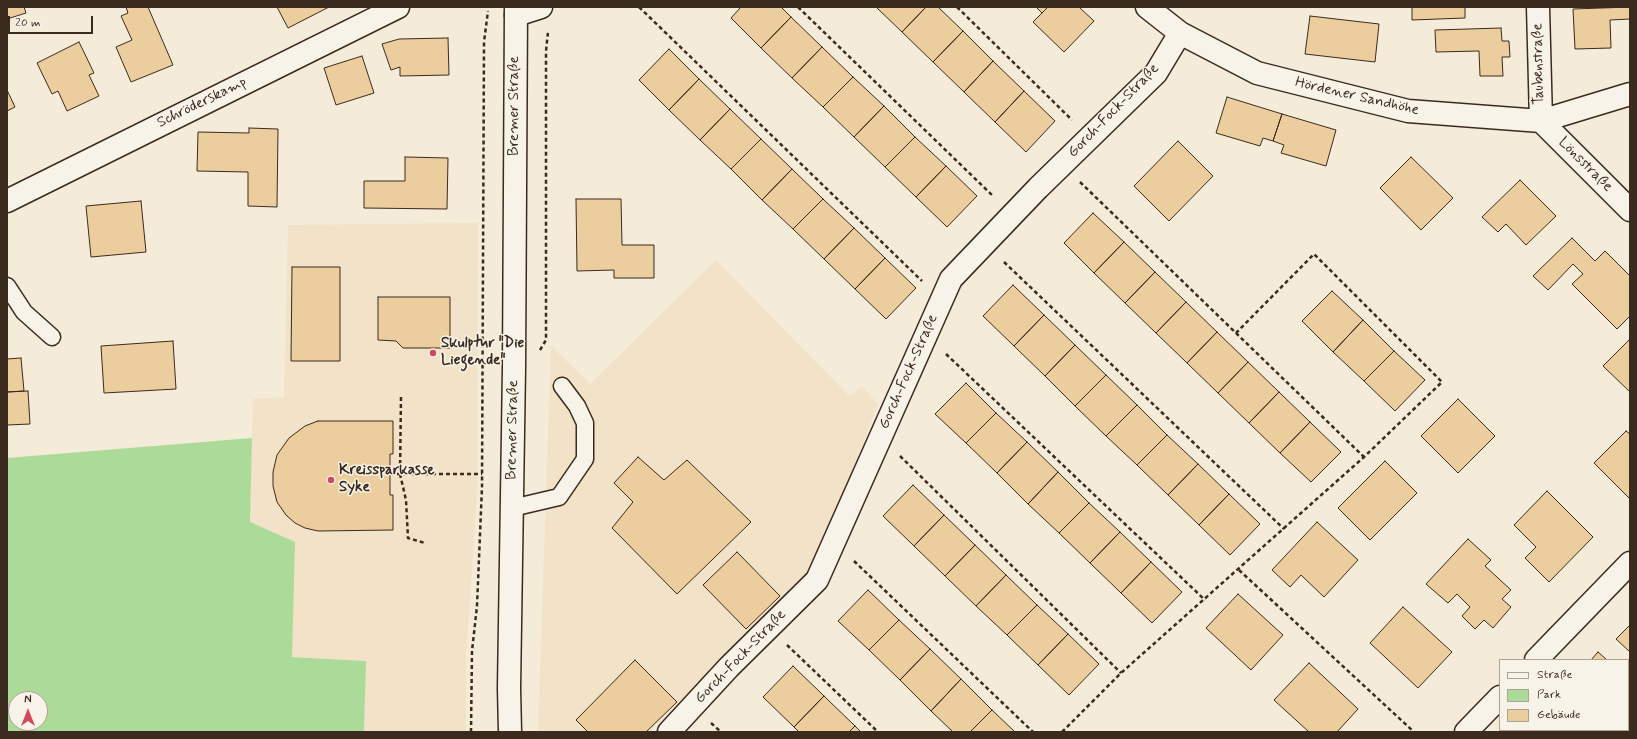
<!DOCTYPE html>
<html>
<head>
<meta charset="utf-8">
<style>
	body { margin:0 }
	#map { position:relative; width:1637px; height:739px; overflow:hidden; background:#f5ebd9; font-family:Mynerve,sans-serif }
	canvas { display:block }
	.frame { position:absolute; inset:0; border:8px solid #3b2a1e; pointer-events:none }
	.legend { position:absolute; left:1499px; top:659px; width:130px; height:72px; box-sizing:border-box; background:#f7f3e8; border:1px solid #aca397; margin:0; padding:5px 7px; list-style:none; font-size:12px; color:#3b2a1e }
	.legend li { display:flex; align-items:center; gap:8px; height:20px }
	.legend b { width:20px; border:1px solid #aca397 }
	.north { position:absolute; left:8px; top:691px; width:40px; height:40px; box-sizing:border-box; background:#f7f3e8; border:1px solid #aca397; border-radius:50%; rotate:0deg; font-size:11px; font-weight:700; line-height:16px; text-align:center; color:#3b2a1e }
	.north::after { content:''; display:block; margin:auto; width:14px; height:18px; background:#d1495b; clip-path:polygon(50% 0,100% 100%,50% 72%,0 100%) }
	.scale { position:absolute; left:8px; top:16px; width:85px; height:18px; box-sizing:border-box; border:2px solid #3b2a1e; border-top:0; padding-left:5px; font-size:12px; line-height:14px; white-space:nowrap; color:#3b2a1e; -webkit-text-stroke:3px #f7f3e8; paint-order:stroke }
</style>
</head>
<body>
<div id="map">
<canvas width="1637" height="739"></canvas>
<div class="frame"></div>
<ul class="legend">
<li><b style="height:5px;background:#f7f3e8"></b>Straße</li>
<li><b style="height:11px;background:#acda99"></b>Park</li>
<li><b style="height:11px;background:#ebcd9e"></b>Gebäude</li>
</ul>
<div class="north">N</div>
<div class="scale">20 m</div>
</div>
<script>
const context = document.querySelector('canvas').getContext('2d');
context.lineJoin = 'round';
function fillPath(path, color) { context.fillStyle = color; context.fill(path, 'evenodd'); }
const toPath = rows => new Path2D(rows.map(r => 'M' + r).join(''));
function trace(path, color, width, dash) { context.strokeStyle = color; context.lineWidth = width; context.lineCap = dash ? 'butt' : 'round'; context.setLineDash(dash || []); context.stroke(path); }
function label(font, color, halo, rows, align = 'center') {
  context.font = font + ' Mynerve,sans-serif'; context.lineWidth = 3; context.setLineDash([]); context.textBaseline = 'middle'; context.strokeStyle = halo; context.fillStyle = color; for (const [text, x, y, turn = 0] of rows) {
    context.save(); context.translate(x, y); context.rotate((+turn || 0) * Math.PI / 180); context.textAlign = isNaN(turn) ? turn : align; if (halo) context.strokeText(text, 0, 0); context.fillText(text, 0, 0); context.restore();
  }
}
fillPath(toPath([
	[478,223,477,492,466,659,466,732,364,732,366,661,292,657,250,522,253,399,284,397,288,225],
	[716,260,849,396,862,386,878,404,847,484,810,571,649,732,538,732,551,346,590,384]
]), '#f2e2c7');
fillPath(toPath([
	[252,438,250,522,295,542,292,657,366,661,364,732,7,732,7,458],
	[16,699,40,699,40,723,16,723]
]), '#acda99');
const building = toPath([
	[7,7,24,7,26,13,7,19,7,7],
	[126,7,148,7,173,65,131,82,116,47,132,40,121,16,128,13,126,7],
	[277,7,329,7,288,28,277,7],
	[741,7,781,7,791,17,761,48,731,18,741,7],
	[876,7,926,7,902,32,876,7],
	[926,7,938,7,963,31,933,62,902,32,926,7],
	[1036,7,1048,7,1042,13,1036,7],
	[1048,7,1079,7,1094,21,1064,52,1033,22,1048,7],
	[1412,7,1465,7,1465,18,1412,20,1412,7],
	[1630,7,1630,19,1610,20,1611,48,1575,49,1573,9,1630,7],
	[1310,16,1379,24,1375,62,1305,54,1310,16],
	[791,17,822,47,792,78,761,48,791,17],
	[1501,28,1502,41,1509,41,1510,57,1502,57,1503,76,1480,76,1479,51,1436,52,1435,30,1501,28],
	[963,31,993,61,964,92,933,62,963,31],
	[448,38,449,75,400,76,400,67,391,70,382,44,399,39,448,38],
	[79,42,94,73,89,75,99,96,67,111,58,91,52,94,37,63,79,42],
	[822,47,853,77,823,107,792,78,822,47],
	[669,49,699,79,669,110,639,80,669,49],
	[362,56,374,93,336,105,324,68,362,56],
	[993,61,1024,91,995,122,964,92,993,61],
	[853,77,884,106,854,137,823,107,853,77],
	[699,79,730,109,700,140,669,110,699,79],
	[7,90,15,107,7,111,7,90],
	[1024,91,1055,121,1026,152,995,122,1024,91],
	[1227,97,1282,114,1273,141,1263,138,1260,146,1216,133,1227,97],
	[884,106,915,137,885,167,854,137,884,106],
	[730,109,761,139,731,169,700,140,730,109],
	[1282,114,1336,130,1326,166,1281,153,1284,145,1273,141,1282,114],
	[249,128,278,129,277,207,248,206,248,172,197,171,198,132,249,133,249,128],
	[915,137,946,166,916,197,885,167,915,137],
	[761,139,792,169,762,200,731,169,761,139],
	[1178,141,1213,176,1169,221,1134,186,1178,141],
	[405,157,448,158,447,209,364,208,364,181,405,181,405,157],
	[1411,157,1453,198,1421,230,1380,188,1411,157],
	[946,166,977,196,947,227,916,197,946,166],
	[792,169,823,199,793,229,762,200,792,169],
	[1520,180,1556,216,1526,245,1506,224,1498,232,1482,217,1520,180],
	[576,199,621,199,622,245,654,245,654,278,614,278,614,270,577,271,576,199],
	[823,199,854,228,824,259,793,229,823,199],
	[141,201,146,252,91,257,86,206,141,201],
	[1093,213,1124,242,1094,273,1064,243,1093,213],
	[854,228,885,258,855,289,824,259,854,228],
	[1572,238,1595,261,1605,251,1630,276,1630,316,1617,329,1572,284,1583,274,1573,264,1548,290,1533,276,1572,238],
	[1124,242,1155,272,1125,303,1094,273,1124,242],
	[885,258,916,288,886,319,855,289,885,258],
	[292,267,340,267,340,361,291,361,292,267],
	[1155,272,1186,302,1156,333,1125,303,1155,272],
	[1013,285,1044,315,1014,346,983,316,1013,285],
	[1332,291,1363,320,1333,352,1302,321,1332,291],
	[378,297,450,297,450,348,403,348,396,341,378,340,378,297],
	[1186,302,1217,332,1187,363,1156,333,1186,302],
	[1044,315,1075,345,1045,376,1014,346,1044,315],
	[1363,320,1394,351,1364,381,1333,352,1363,320],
	[1217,332,1248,362,1218,393,1187,363,1217,332],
	[1630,339,1630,392,1603,366,1630,339],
	[173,341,176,389,104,393,101,346,173,341],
	[1075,345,1106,375,1075,406,1045,376,1075,345],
	[1394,351,1425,380,1395,411,1364,381,1394,351],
	[21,358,24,391,7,392,7,359,21,358],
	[1248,362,1279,392,1249,423,1218,393,1248,362],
	[1106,375,1137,405,1106,436,1075,406,1106,375],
	[966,383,996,413,966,443,935,414,966,383],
	[28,391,30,424,7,425,7,392,28,391],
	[1279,392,1310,422,1280,453,1249,423,1279,392],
	[1458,399,1495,436,1458,473,1421,436,1458,399],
	[1137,405,1167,435,1137,465,1106,436,1137,405],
	[996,413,1027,442,997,473,966,443,996,413],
	[318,421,393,421,393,454,390,454,390,495,393,495,393,530,318,531,305,528,295,523,286,515,277,502,273,486,273,472,277,455,289,438,305,426,318,421],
	[1310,422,1341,452,1311,482,1280,453,1310,422],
	[1626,431,1630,434,1630,499,1594,463,1626,431],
	[1167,435,1198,464,1168,495,1137,465,1167,435],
	[1027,442,1058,472,1028,504,997,473,1027,442],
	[638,457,664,480,687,460,751,522,677,594,612,528,633,502,614,483,638,457],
	[1385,461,1417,493,1370,540,1338,508,1385,461],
	[1198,464,1229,494,1199,525,1168,495,1198,464],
	[1058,472,1089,503,1059,533,1028,504,1058,472],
	[913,485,944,515,914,546,883,516,913,485],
	[1547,491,1593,537,1549,582,1525,558,1536,547,1514,525,1547,491],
	[1229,494,1260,524,1230,555,1199,525,1229,494],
	[1089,503,1120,532,1090,563,1059,533,1089,503],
	[944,515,975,545,945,576,914,546,944,515],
	[1317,522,1358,560,1324,597,1301,575,1290,587,1272,570,1317,522],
	[1120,532,1151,562,1121,593,1090,563,1120,532],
	[1468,539,1491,560,1485,566,1511,590,1502,599,1511,607,1493,628,1484,620,1475,629,1462,616,1470,607,1457,594,1448,603,1426,584,1468,539],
	[975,545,1006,575,976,606,945,576,975,545],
	[737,552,780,596,746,629,703,585,737,552],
	[1151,562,1182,592,1152,623,1121,593,1151,562],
	[1006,575,1037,605,1007,635,976,606,1006,575],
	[868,590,899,620,869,650,838,621,868,590],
	[1238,594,1283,635,1251,670,1206,628,1238,594],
	[1037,605,1068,634,1038,665,1007,635,1037,605],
	[1403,607,1452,652,1418,688,1370,643,1403,607],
	[899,620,930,649,900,680,869,650,899,620],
	[1630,625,1630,652,1616,639,1630,625],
	[1068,634,1099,664,1069,695,1038,665,1068,634],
	[930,649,961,679,931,711,900,680,930,649],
	[1598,652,1607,660,1591,660,1598,652],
	[635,660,677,702,646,732,588,732,576,720,635,660],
	[1309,663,1358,709,1337,732,1309,732,1274,700,1309,663],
	[793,666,824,696,794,727,763,697,793,666],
	[1628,678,1630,680,1630,728,1628,726,1628,678],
	[961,679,992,710,970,732,953,732,931,711,961,679],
	[824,696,855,726,849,732,799,732,794,727,824,696],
	[992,710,1015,732,970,732,992,710],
	[855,726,861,732,849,732,855,726],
	[1582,730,1610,730,1608,732,1584,732,1582,730]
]);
fillPath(building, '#ebcd9e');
trace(building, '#3b2a1e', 1);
const lane = toPath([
	[7,286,24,312,52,337],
	[512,508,559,497,585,459,585,423,577,406,562,386]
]);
const street = toPath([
	[1147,7,1180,33,1257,73,1408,111,1541,121,1630,94],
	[1538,7,1541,121,1630,210],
	[516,15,541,7],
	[7,201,398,7],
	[1536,660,1630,563],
	[669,732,729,667,817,580,951,279,1038,188,1156,73,1180,33],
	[1466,732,1500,697]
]);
const primary = toPath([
	[510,732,509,688,514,368,516,7]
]);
trace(lane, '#3b2a1e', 19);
trace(street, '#3b2a1e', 25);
trace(primary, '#3b2a1e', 25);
trace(toPath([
	[639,7,922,281],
	[798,7,994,197],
	[957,7,1072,120],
	[1080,182,1364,457],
	[1004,262,1284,529],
	[540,350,546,340,546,51,548,32],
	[946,354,1205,600],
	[401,397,400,474,406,500,408,538,425,543],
	[900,456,1121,673],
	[390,474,482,474],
	[854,561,1033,732],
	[1239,570,1414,732],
	[787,645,878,732],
	[711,723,721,732],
	[471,732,472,651,477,606,482,487,484,42,488,11],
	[1062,732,1121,673,1364,457,1442,382,1314,254,1236,333]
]), '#3b2a1e', 2.5, [4, 3]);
trace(lane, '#f7f3e8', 16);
trace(street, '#f7f3e8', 22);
trace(primary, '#f7f3e8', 22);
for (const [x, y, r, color] of [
	[433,353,4,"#d1495b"],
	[331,480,4,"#d1495b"]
]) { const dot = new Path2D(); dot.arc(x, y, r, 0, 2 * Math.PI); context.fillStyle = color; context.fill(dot); trace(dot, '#f7f3e8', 1.5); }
label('15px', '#3b2a1e', '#f7f3e8', [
	["Taubenstraße",1539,64,-91],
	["Hördener Sandhöhe",1357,97,13],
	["Schröderskamp",202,103,-26],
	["Bremer Straße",515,106,-90],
	["Gorch-Fock-Straße",1114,111,-46],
	["Lönsstraße",1585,165,45],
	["Gorch-Fock-Straße",909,372,-66],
	["Bremer Straße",513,430,-89],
	["Gorch-Fock-Straße",741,657,-46]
]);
label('bold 15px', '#3b2a1e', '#f7f3e8', [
	["Skulptur \"Die",441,344],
	["Liegende\"",441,361],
	["Kreissparkasse",339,471],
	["Syke",339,488]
], 'left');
</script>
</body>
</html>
